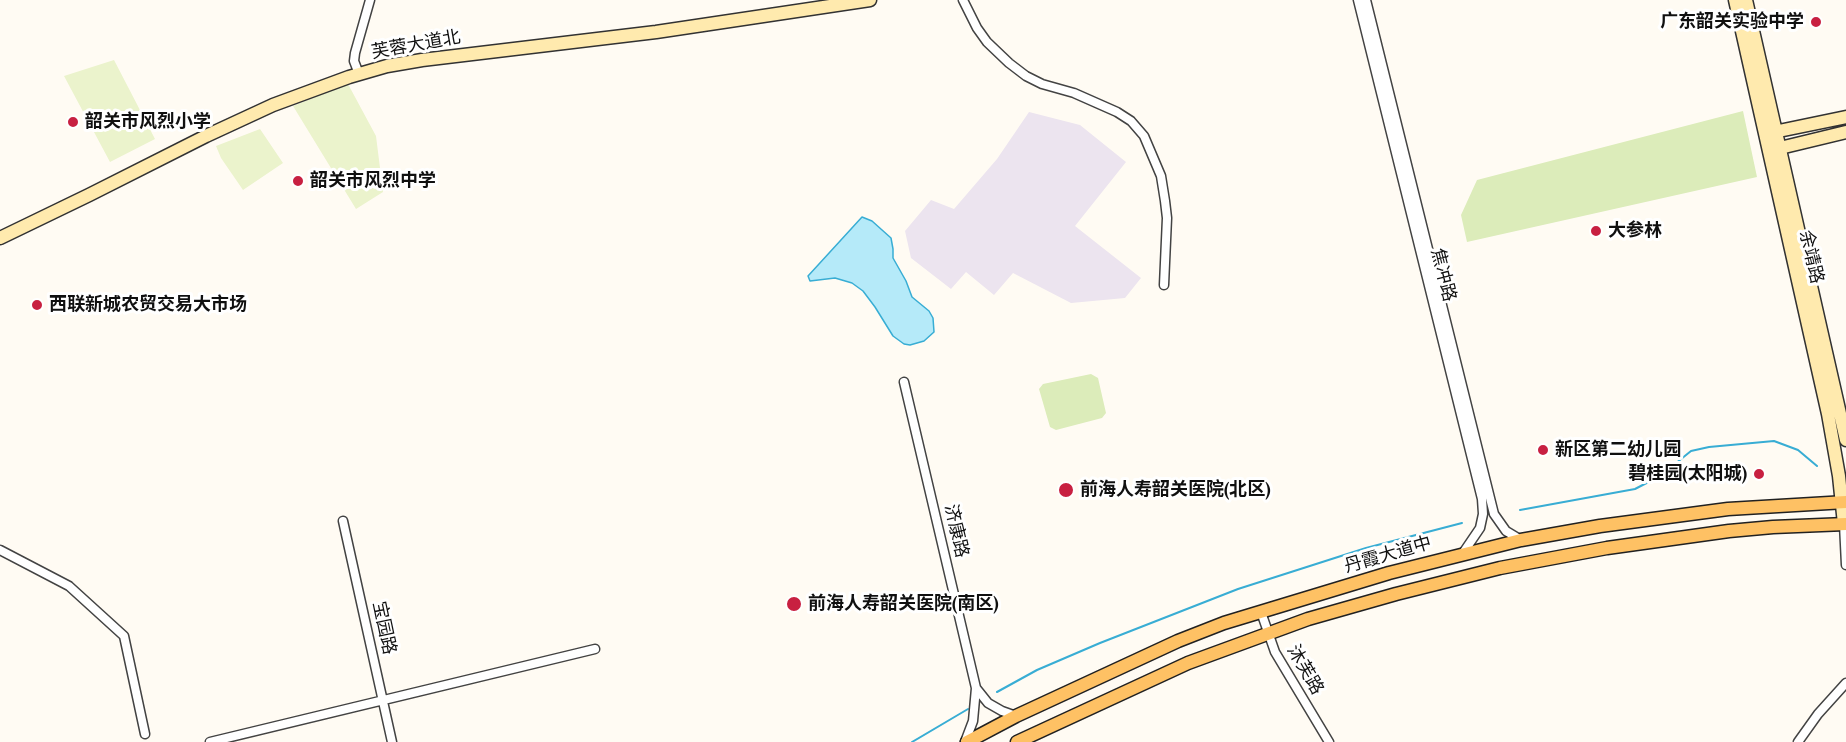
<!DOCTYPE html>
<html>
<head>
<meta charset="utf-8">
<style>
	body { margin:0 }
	canvas { display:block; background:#fffbf3 }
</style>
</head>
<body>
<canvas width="1846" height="742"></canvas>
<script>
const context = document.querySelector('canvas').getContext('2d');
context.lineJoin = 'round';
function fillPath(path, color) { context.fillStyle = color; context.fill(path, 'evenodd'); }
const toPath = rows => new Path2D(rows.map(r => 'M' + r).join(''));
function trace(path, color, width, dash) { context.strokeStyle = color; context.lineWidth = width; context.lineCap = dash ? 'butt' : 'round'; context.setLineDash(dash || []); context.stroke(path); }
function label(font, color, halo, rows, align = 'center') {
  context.font = font + ' Lora,"Noto Sans SC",serif'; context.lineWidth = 6; context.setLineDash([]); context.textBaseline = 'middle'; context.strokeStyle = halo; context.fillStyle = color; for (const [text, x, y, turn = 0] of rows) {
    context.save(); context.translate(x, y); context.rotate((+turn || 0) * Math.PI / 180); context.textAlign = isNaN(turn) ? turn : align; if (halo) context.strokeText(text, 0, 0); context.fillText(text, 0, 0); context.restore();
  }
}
fillPath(toPath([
	[1029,112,1080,125,1126,162,1075,226,1141,278,1125,298,1071,303,1013,273,994,295,966,272,951,289,911,258,905,231,931,200,954,209,997,159]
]), '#ece4ef');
fillPath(toPath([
	[1743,111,1757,177,1467,242,1461,215,1477,180],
	[1091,374,1098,378,1106,413,1102,418,1056,430,1050,427,1039,389,1043,384]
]), '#dcecba');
fillPath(toPath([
	[114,60,155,139,110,162,64,76],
	[348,84,376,136,383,192,356,209,293,106],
	[260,129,283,163,243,190,221,158,216,146]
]), '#ebf3cc');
const water = toPath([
	[862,217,872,221,891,238,893,249,893,258,906,281,912,297,929,311,933,318,934,332,924,341,910,345,904,344,893,336,875,307,863,291,852,283,835,278,810,281,808,276,862,217]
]);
fillPath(water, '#b5eaf9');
trace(water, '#38add4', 1.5);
trace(toPath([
	[1520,510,1635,489,1660,476,1691,451,1709,447,1774,441,1798,450,1817,466],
	[997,692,1037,670,1100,643,1238,589,1366,548,1462,523],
	[912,742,968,709]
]), '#38add4', 2);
const minor = toPath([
	[963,0,977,28,987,42,1009,63,1026,76,1042,84,1074,93,1117,112,1131,121,1144,136,1161,176,1165,201,1167,218,1164,285],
	[1358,0,1482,499,1483,514,1480,528,1463,553],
	[1366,0,1494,514,1506,531,1521,540],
	[359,74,354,61,355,53,370,0],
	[904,382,976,688,973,721,965,742],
	[343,521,392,742],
	[1844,524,1846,565],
	[0,550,69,586,124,636,145,734],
	[1261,612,1275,652,1329,742],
	[976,688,988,703,1002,711,1016,716],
	[210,742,595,649],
	[1798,742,1818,714,1846,683]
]);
const secondary = toPath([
	[1735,0,1828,414,1839,476,1844,524],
	[1746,0,1846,440],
	[1769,133,1846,117],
	[1780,148,1846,132],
	[0,238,89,195,206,136,273,105,349,77,387,66,422,60,656,32,870,0]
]);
const primary = toPath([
	[967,742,1016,716,1178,641,1224,623,1389,573,1521,540,1600,526,1728,509,1846,502],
	[1017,742,1188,663,1308,619,1396,594,1500,568,1607,548,1729,531,1773,527,1846,524]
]);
trace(minor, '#434343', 11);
trace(secondary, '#323232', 15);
trace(primary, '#212121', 15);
trace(minor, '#fff', 8);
trace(secondary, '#ffeaae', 12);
trace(primary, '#fec164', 12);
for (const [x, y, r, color] of [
	[1816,22,6,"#c82041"],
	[73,122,6,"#c82041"],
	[298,181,6,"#c82041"],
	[1596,231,6,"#c82041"],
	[37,305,6,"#c82041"],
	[1543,450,6,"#c82041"],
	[1759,474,6,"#c82041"],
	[1066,490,8,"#c82041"],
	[794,604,8,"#c82041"]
]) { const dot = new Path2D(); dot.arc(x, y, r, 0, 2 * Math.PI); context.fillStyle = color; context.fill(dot); trace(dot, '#fff', 2); }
label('bold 18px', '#101010', '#fff', [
	["广东韶关实验中学",1804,22,"right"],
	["韶关市风烈小学",85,122],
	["韶关市风烈中学",310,181],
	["大参林",1608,231],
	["西联新城农贸交易大市场",49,305],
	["新区第二幼儿园",1555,450],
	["碧桂园(太阳城)",1747,474,"right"],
	["前海人寿韶关医院(北区)",1080,490],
	["前海人寿韶关医院(南区)",808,604]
], 'left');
label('18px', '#101010', '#fff', [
	["芙蓉大道北",416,45,-10],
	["余靖路",1811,257,77],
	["焦冲路",1443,275,76],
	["济康路",956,531,77],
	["丹霞大道中",1388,555,-16],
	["宝园路",384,628,78],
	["沐芙路",1305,670,60]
]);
</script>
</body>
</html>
